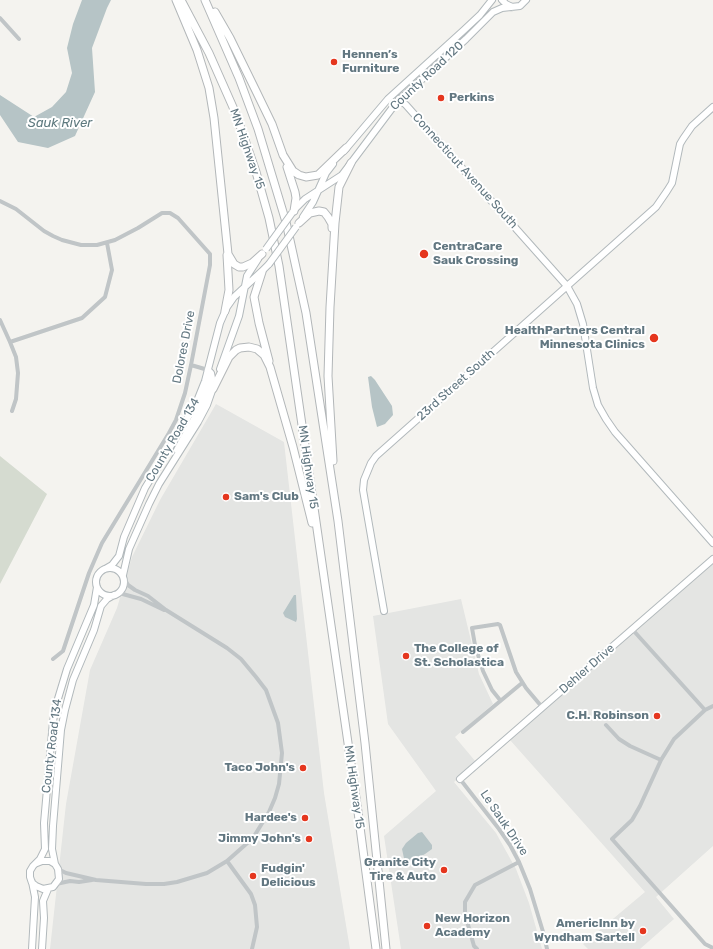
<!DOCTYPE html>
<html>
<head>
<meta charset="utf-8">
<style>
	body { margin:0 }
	canvas { display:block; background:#f4f3ef }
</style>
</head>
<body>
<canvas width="713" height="949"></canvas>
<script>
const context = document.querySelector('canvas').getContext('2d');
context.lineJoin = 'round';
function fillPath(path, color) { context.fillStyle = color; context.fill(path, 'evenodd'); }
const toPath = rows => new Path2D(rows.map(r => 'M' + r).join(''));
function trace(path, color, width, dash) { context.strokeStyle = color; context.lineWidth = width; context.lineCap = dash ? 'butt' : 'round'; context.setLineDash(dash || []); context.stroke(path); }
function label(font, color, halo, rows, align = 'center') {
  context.font = font + ' Rubik,sans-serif'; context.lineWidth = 4; context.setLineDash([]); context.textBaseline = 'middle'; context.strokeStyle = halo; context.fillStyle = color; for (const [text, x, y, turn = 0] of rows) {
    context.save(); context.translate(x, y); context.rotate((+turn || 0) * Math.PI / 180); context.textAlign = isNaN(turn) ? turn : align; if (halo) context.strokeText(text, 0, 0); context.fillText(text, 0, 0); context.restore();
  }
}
fillPath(toPath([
	[216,404,284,442,324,793,350,949,50,949,66,804,90,670,117,608,132,557,160,500],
	[713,560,713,846,656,897,674,919,640,949,588,949,583,944,645,892,510,740],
	[461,599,479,674,493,704,455,737,476,762,454,782,496,833,516,869,529,903,542,949,401,949,384,836,436,791,388,724,373,616]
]), '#e4e5e3');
fillPath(toPath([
	[0,456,47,494,0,584]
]), '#d5dbd0');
fillPath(toPath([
	[82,0,111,0,107,8,92,48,95,92,75,136,48,148,18,142,0,115,0,95,34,117,52,107,66,92,72,73,67,48,73,24],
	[371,376,375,380,392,406,393,415,385,424,377,427,372,407,368,377],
	[294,595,296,595,297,619,296,622,285,617,283,613],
	[422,832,432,845,432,849,425,854,407,864,405,863,402,849,406,843,418,833]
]), '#b6c4c6');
const secondary = toPath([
	[502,0,506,4,512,7],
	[399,99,406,105,567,286,577,304,583,324,593,388,598,405,606,419,615,432,713,543],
	[344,151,388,99,464,30,480,15,492,0],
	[294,210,305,199,342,175,396,103,466,39,493,12,502,8,520,6,526,0],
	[303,217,313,202,326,173,333,164],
	[220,369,239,316,247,276,258,259],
	[177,450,199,410,210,384,212,378,211,373,208,370],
	'96 582a14 14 0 1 1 28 0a14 14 0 1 1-28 0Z',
	[105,569,112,565,119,556,124,537,145,488,183,426,197,401,205,381,220,323,227,307,234,297,261,272,269,264],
	[123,575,129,549,149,504,159,484,198,422,207,405,214,385],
	[384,611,363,490,364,480,371,463,376,456,656,207,667,191,672,183,680,144,683,139,692,126,713,107],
	[460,779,713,559],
	[37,863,42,861,50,861,55,864,58,869,59,879,53,887,43,889,36,886,32,883,30,877,30,871,33,866,40,859,45,849,44,823,53,721,57,702,67,669,94,605,97,587],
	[55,864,52,849,53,826,61,730,65,710,73,680,94,630,101,606,107,599,114,595],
	[32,882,35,897,32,949],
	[42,949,44,918,43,901,48,889]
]);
const highway = toPath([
	[176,0,197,50,209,88,214,118,228,254,234,264,239,267,243,267,252,263,262,254],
	[181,0,209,53,236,114,256,172,269,218,279,266,358,812,376,949],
	[205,0,239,78,258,129,286,222,306,313,338,521,365,743,386,949],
	[215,12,230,38,256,91,272,124,283,155,293,171,299,175,306,177,318,175,346,148],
	[287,167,295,192,296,198,294,211],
	[299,223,310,213,319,211,324,212,328,217,332,224,332,228],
	[262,272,254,297,259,323,269,361],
	[225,311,229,290,227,255],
	[213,389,229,357,236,350,240,348,249,347,257,349,264,355,270,367,293,447,312,523],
	[333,461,328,376,330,307,335,223,339,187,351,163]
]);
trace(secondary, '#b2b9bc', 8);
trace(highway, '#b3b7b9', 9);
trace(toPath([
	[0,18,19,39],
	[0,201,16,209,44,231,53,236,62,240,81,245,97,245,115,240,138,228,162,213,170,213,178,218,210,254,210,265,191,365,185,393,176,420,169,433,102,543,89,573,63,651,53,659],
	[0,320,10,342,16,357,18,373,16,399,12,411],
	[10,342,82,318,105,297,112,270,107,243],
	[191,365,208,370],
	[119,593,141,599,164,610],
	[632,629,705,710],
	[500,700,492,690,483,671,475,645,472,628,498,624,500,625,516,672,526,688,542,707],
	[713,706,705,710,674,739,661,760,640,806,632,820,612,839,705,944,713,948],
	[606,725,619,739,630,746,661,760],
	[463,732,522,683],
	[460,779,499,829,510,845,519,862,530,889,544,935,547,949],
	[227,861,251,894,255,905,257,927,252,949],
	[58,869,66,873,96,880,146,884,164,884,177,882,207,873,227,861,253,838,269,812,275,798,279,784,282,753,278,723,266,690,256,677,241,659,227,648,166,610,148,596,135,590,128,585,124,578],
	[56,884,70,881,79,882,92,880],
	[477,949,474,946,465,914,465,902,475,885,519,862]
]), '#c0c5c7', 4);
trace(secondary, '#fff', 6);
trace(highway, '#fff', 7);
const secondaryBridge = toPath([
	[266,249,292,213],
	[269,264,296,227]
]);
trace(secondaryBridge, '#b2b9bc', 8, []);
trace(secondaryBridge, '#fff', 6);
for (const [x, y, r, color] of [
	[334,62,4,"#e5361e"],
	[441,98,4,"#e5361e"],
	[424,254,5,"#e5361e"],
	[654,338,5,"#e5361e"],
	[226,497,4,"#e5361e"],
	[406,656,4,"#e5361e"],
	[657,716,4,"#e5361e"],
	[303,768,4,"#e5361e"],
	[305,818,4,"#e5361e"],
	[309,839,4,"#e5361e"],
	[444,870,4,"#e5361e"],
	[253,876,4,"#e5361e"],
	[427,926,4,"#e5361e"],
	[643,931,4,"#e5361e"]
]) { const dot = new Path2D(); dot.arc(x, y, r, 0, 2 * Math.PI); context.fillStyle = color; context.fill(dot); trace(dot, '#fff', 1.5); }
label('bold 12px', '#627781', '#fff', [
	["Hennen’s",342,55],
	["Furniture",342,69],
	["Perkins",449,98],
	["CentraCare",433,247],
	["Sauk Crossing",433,261],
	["HealthPartners Central",645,331,"right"],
	["Minnesota Clinics",645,345,"right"],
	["Sam's Club",234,497],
	["The College of",414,649],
	["St. Scholastica",414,663],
	["C.H. Robinson",649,716,"right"],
	["Taco John's",295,768,"right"],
	["Hardee's",297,818,"right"],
	["Jimmy John's",301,839,"right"],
	["Granite City",436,863,"right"],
	["Tire & Auto",436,877,"right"],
	["Fudgin'",261,869],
	["Delicious",261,883],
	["New Horizon",435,919],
	["Academy",435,933],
	["AmericInn by",635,924,"right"],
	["Wyndham Sartell",635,938,"right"]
], 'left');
label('12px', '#627781', '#fff', [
	["County Road 120",427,76,-43],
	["MN Highway 15",247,149,71],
	["Connecticut Avenue South",465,171,48],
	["Dolores Drive",184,347,-79],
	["23rd Street South",456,385,-42],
	["County Road 134",173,440,-60],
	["MN Highway 15",308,467,82],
	["Dehler Drive",587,669,-41],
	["County Road 134",52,746,-83],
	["MN Highway 15",354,787,82],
	["Le Sauk Drive",504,823,56]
]);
label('italic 13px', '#5e7a7f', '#fff', [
	["Sauk River",60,123]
]);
</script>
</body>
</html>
